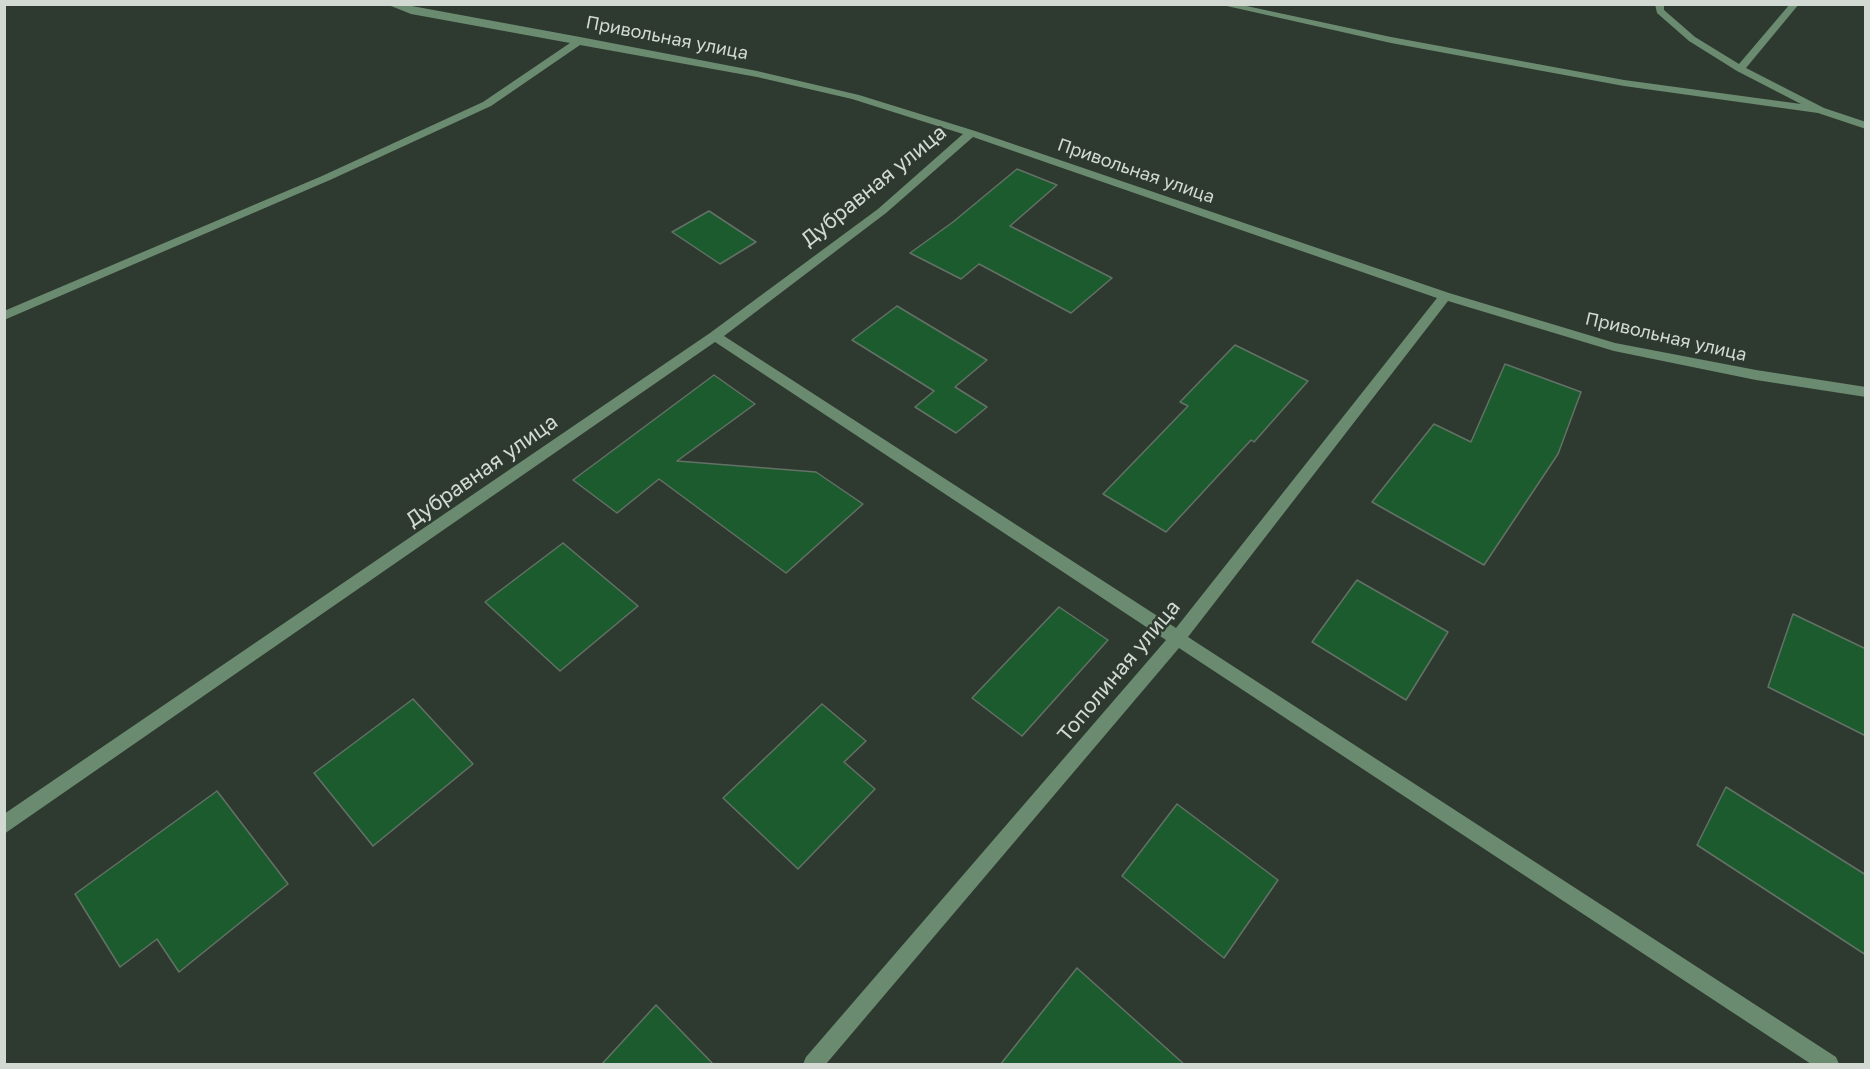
<!DOCTYPE html>
<html>
<head>
<meta charset="utf-8">
<style>
	body { margin:0 }
	#map { position:relative; width:1870px; height:1069px; overflow:hidden; background:#2e3a30; font-family:"Golos Text",sans-serif }
	canvas { display:block }
	.frame { position:absolute; inset:0; border:6px solid #d1d9d2; pointer-events:none }
</style>
</head>
<body>
<div id="map">
<canvas width="1870" height="1069"></canvas>
<div class="frame"></div>
</div>
<script>
const context = document.querySelector('canvas').getContext('2d');
context.lineJoin = 'round';
function fillPath(path, color) { context.fillStyle = color; context.fill(path, 'evenodd'); }
const toPath = rows => new Path2D(rows.map(r => 'M' + r).join(''));
function trace(path, color, width, dash) { context.strokeStyle = color; context.lineWidth = width; context.lineCap = dash ? 'butt' : 'round'; context.setLineDash(dash || []); context.stroke(path); }
function label(font, color, halo, rows, align = 'center') {
  context.font = font + ' "Golos Text",sans-serif'; context.lineWidth = 5; context.setLineDash([]); context.textBaseline = 'middle'; context.strokeStyle = halo; context.fillStyle = color; for (const [text, x, y, turn = 0] of rows) {
    context.save(); context.translate(x, y); context.rotate((+turn || 0) * Math.PI / 180); context.textAlign = isNaN(turn) ? turn : align; if (halo) context.strokeText(text, 0, 0); context.fillText(text, 0, 0); context.restore();
  }
}
const building = toPath([
	[1017,169,1057,185,1010,226,1112,278,1071,313,979,264,961,279,910,253,953,222,1017,169],
	[709,211,756,242,720,264,672,232,709,211],
	[897,306,987,360,955,387,987,407,956,433,915,407,934,391,852,340,897,306],
	[1235,345,1308,381,1254,442,1251,440,1166,532,1103,494,1188,406,1180,402,1235,345],
	[1505,364,1581,392,1558,454,1484,565,1372,502,1434,424,1471,442,1505,364],
	[714,375,755,404,677,461,816,472,863,504,786,573,659,479,617,513,573,480,714,375],
	[563,543,638,606,560,671,485,602,563,543],
	[1357,580,1448,632,1406,700,1312,642,1357,580],
	[1059,607,1108,640,1022,736,972,698,1059,607],
	[1793,614,1866,649,1866,736,1768,687,1793,614],
	[413,699,473,764,373,846,314,773,413,699],
	[822,704,866,741,844,762,875,789,798,869,723,798,822,704],
	[1726,787,1866,875,1866,955,1697,845,1726,787],
	[217,791,288,884,179,972,157,939,120,967,75,894,217,791],
	[1177,804,1278,880,1224,958,1122,876,1177,804],
	[1077,968,1185,1065,1000,1065,1077,968],
	[656,1005,714,1065,601,1065,656,1005]
]);
fillPath(building, '#1c5b2e');
trace(building, '#647166', 1.5);
fillPath(toPath([
	[386,4,401,4,580,37,757,71,859,95,975,131,1449,293,1615,343,1756,370,1866,387,1866,397,1756,380,1614,351,1448,301,1188,637,1836,1057,1839,1064,1811,1064,1179,648,826,1064,803,1064,806,1057,1166,640,715,342,4,834,4,814,710,333,878,209,963,134,852,99,757,77,580,45,491,106,330,180,4,320,4,311,322,176,483,102,570,43,411,14,386,4],
	[973,137,1437,298,1176,628,724,336,886,213,973,137],
	[1218,4,1237,4,1391,37,1624,80,1801,104,1737,71,1689,41,1657,13,1655,4,1664,4,1664,10,1695,37,1739,64,1790,4,1799,4,1746,68,1824,108,1866,122,1866,129,1818,113,1624,86,1391,43,1218,4]
]), '#6b8b70');
label('18px', '#d1d9d2', '#2e3a30', [
	["Привольная улица",667,38,11],
	["Привольная улица",1136,171,19],
	["Привольная улица",1666,337,13]
]);
label('21px', '#d1d9d2', '#2e3a30', [
	["Дубравная улица",874,186,-39],
	["Дубравная улица",482,471,-35],
	["Тополиная улица",1119,671,-50]
]);
</script>
</body>
</html>
